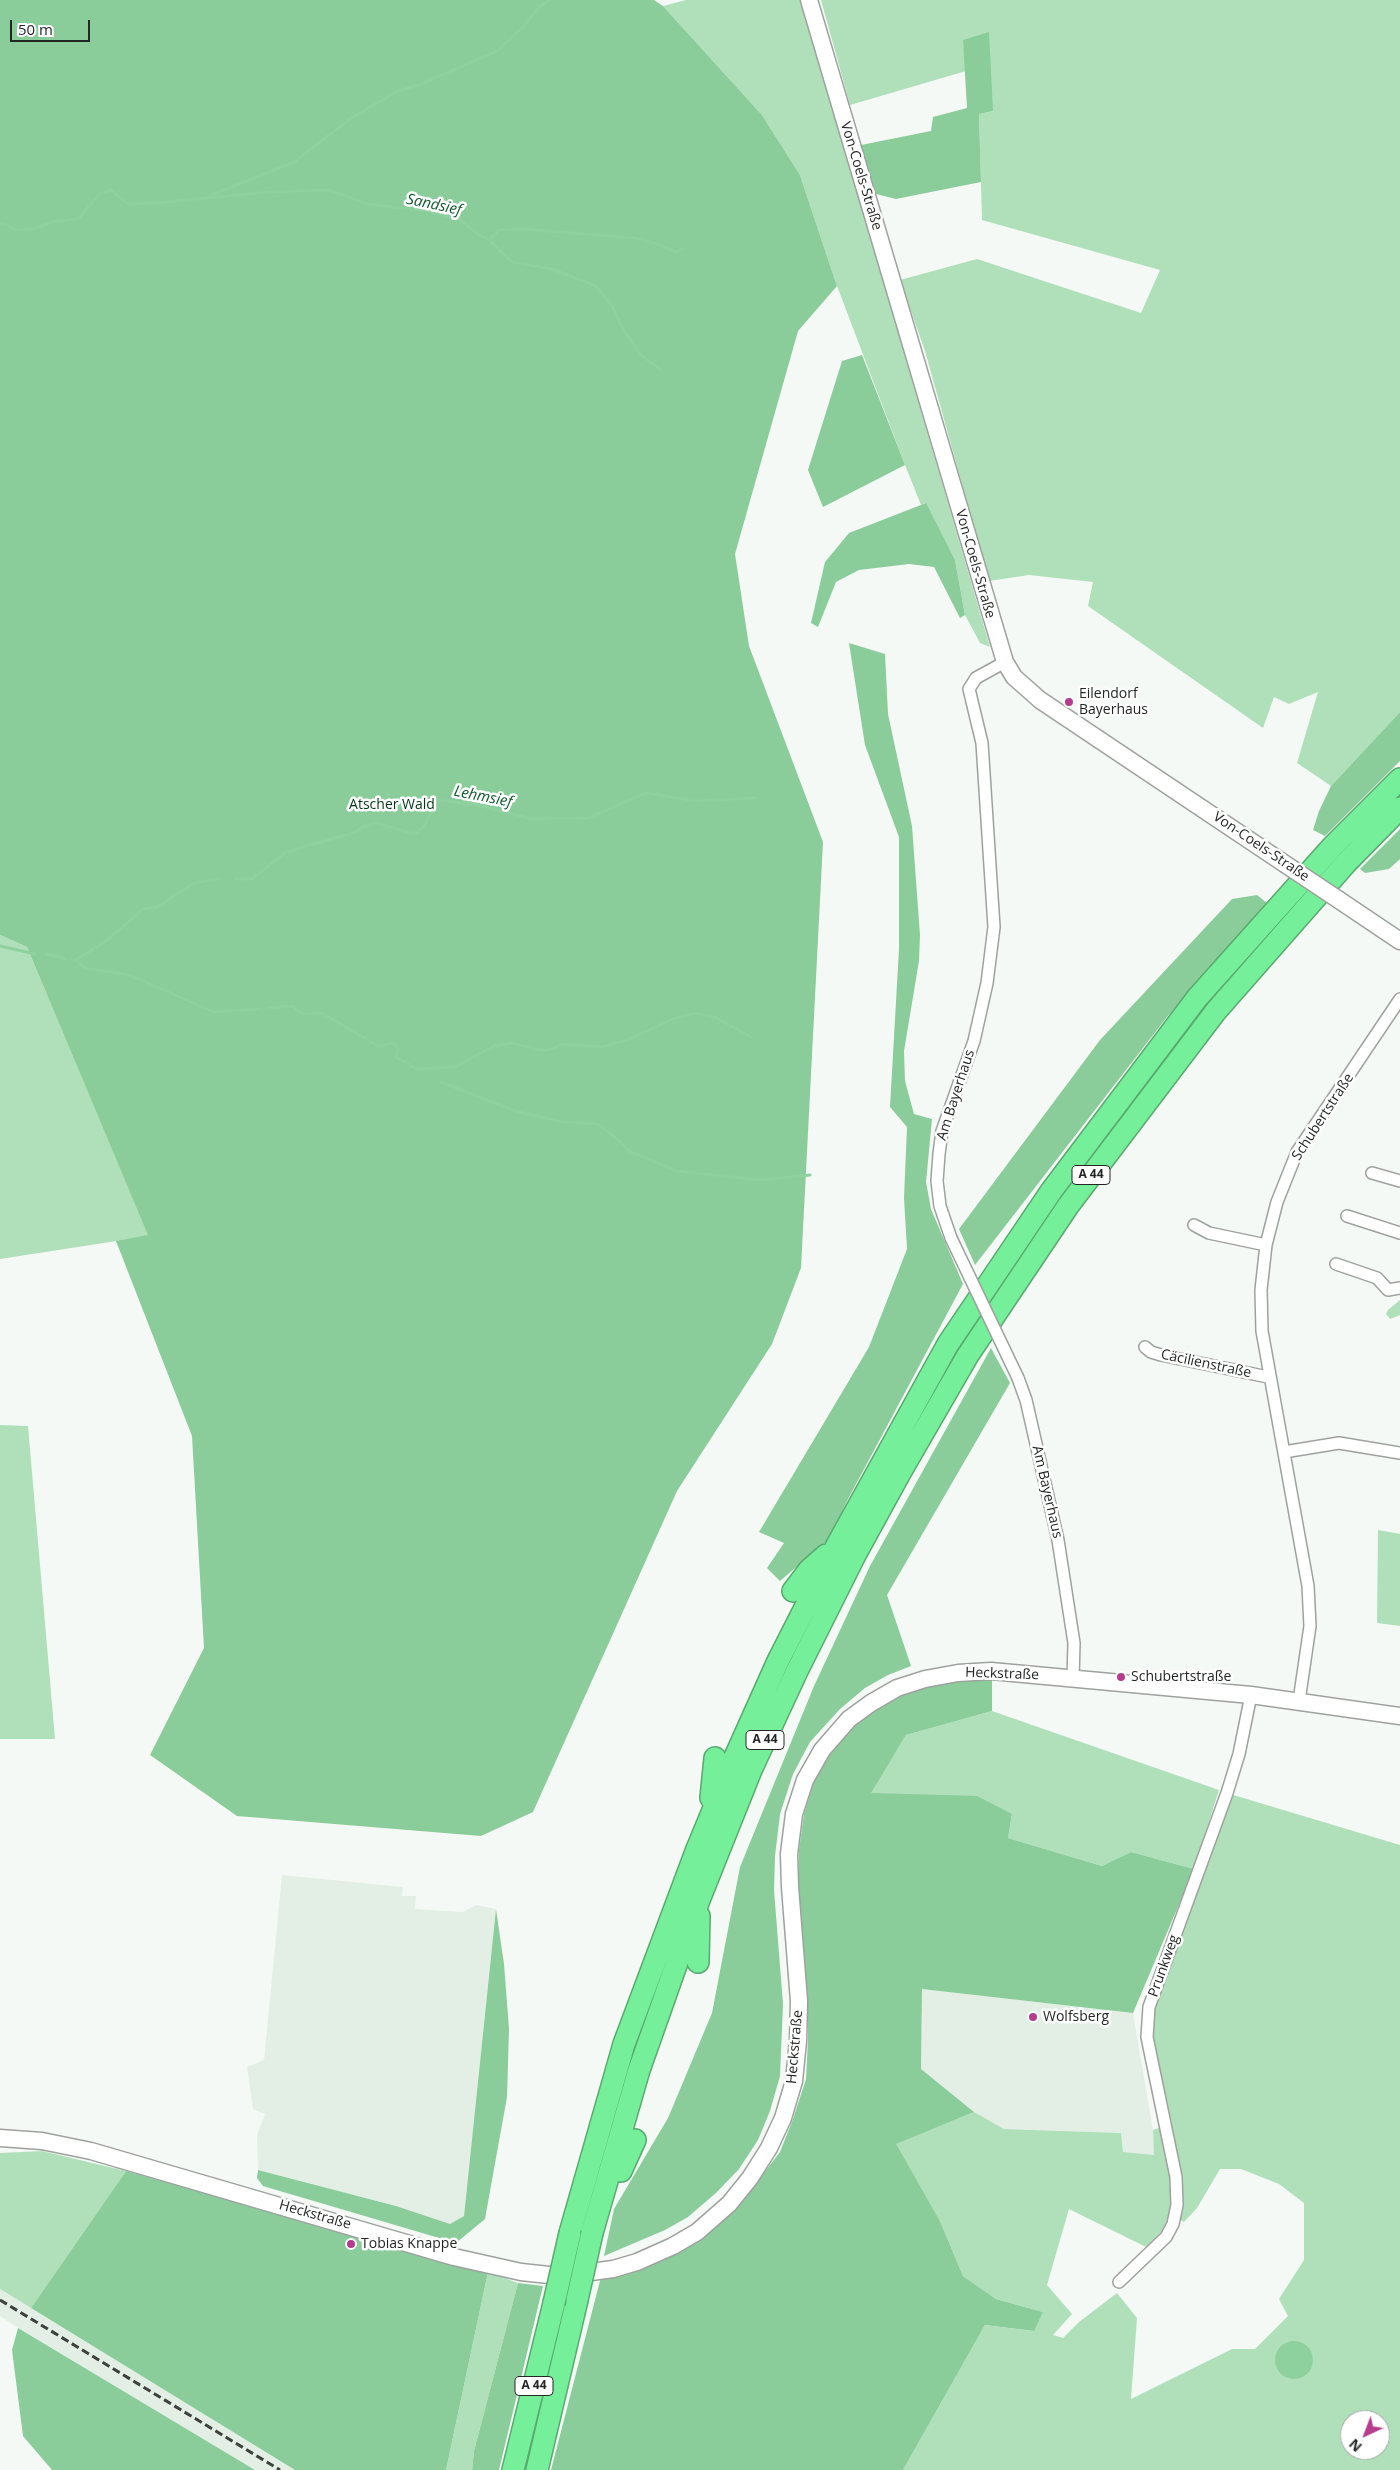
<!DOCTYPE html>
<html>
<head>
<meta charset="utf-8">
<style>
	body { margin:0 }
	#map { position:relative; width:1400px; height:2470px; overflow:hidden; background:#f4f9f5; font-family:"Open Sans",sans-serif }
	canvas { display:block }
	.north { position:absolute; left:1340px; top:2410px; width:50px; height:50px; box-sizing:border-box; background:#fff; border:1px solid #a7a8a8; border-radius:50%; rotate:223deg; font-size:14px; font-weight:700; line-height:20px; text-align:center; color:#242625 }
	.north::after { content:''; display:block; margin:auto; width:18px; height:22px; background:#b83c8d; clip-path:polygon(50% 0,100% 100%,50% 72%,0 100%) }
	.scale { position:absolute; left:10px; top:20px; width:80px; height:22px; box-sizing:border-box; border:2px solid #242625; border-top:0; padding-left:6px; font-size:15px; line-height:18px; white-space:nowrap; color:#242625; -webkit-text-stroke:4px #fff; paint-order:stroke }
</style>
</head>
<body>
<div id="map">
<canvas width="1400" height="2470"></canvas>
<div class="north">N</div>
<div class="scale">50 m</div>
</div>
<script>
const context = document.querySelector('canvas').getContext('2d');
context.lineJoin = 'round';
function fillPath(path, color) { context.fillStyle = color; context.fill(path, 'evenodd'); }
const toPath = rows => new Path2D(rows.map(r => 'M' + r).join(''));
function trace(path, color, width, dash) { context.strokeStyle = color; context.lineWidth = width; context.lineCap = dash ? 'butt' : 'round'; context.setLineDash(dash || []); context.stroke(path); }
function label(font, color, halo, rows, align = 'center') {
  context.font = font + ' "Open Sans",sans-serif'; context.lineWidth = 5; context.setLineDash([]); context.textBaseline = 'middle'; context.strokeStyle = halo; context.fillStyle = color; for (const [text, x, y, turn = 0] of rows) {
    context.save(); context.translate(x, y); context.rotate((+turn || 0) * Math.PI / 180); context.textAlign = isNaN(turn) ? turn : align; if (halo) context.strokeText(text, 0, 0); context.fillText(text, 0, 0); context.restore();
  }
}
fillPath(toPath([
	[282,1875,403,1887,402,1896,416,1896,415,1909,463,1912,476,1905,496,1909,464,2216,450,2224,396,2206,258,2170,257,2135,265,2114,253,2109,247,2067,264,2060],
	[922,1989,1133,2013,1153,2130,1155,2155,1123,2153,1121,2133,1003,2129,974,2112,921,2069],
	[0,2289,295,2470,255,2470,18,2328,0,2316]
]), '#e3efe5');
fillPath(toPath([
	[686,0,801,0,990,647,980,643,965,615,955,560,925,503,921,505,905,465,837,286,800,175,762,115,663,6],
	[821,0,1400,0,1400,712,1331,786,1297,763,1318,692,1289,704,1274,697,1263,728,1088,606,1093,582,1029,575,989,581,925,351,900,280,977,259,1141,313,1160,270,982,220,979,114,993,111,963,40,966,71,850,105],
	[0,935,27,947,149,1236,0,1259],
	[1400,1300,1400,1315,1390,1319,1386,1314,1388,1310],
	[0,1425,28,1426,55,1739,0,1739],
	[1378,1530,1400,1534,1400,1626,1377,1623],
	[992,1711,1219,1790,1194,1869,1131,1852,1102,1866,1008,1838,1012,1814,870,1793,906,1735],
	[1230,1794,1400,1845,1400,2470,903,2470,985,2325,1033,2331,1043,2312,996,2299,963,2276,940,2221,895,2144,974,2112,1004,2129,1121,2133,1123,2152,1154,2155,1153,2130,1172,2123,1152,2035,1157,1997],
	[1220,2169,1241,2169,1279,2184,1304,2203,1304,2260,1279,2299,1288,2316,1255,2349,1232,2349,1131,2399,1137,2318,1117,2293,1079,2322,1063,2338,1053,2335,1072,2314,1047,2285,1069,2209,1146,2247,1164,2229,1170,2214,1184,2222,1197,2208],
	[1350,2420,1380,2420,1380,2450,1350,2450],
	[42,2151,126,2171,31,2308,0,2289,0,2153],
	[488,2272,518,2283,474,2451,472,2470,446,2470]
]), '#afe0ba');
fillPath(toPath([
	[0,0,654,0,663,6,762,115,800,175,837,286,798,331,735,554,749,646,823,842,801,1268,772,1344,677,1491,533,1812,481,1836,237,1816,150,1755,204,1648,192,1436,116,1241,148,1235,27,947,0,935],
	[989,32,993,111,979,114,981,182,896,199,876,194,861,145,931,131,933,117,967,108,963,40],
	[862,355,905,465,823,507,808,470,842,361],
	[926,503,955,560,965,615,960,618,934,567,909,564,859,570,836,582,818,627,811,623,825,562,849,533],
	[849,643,885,654,888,714,912,826,920,935,919,961,904,1051,905,1081,914,1114,932,1119,926,1182,931,1209,963,1284,848,1499,829,1539,780,1581,767,1568,784,1543,759,1532,869,1347,907,1249,904,1198,907,1127,890,1107,899,949,899,837,865,745],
	[1400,712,1400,761,1325,836,1313,830,1319,811,1331,786],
	[1400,829,1400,859,1389,869,1365,873,1360,869],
	[1257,895,1267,903,1167,1017,975,1265,959,1229,1100,1040,1232,899],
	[991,1348,1010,1383,887,1595,911,1666,888,1675,865,1688,840,1709,810,1742,793,1774,780,1814,775,1856,774,1890,783,2004,780,2076,770,2111,758,2140,739,2169,717,2192,688,2217,665,2230,604,2256,614,2209,668,2118,712,2013,740,1867,814,1686,870,1566],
	[959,1680,992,1680,992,1711,906,1735,871,1793,977,1796,1012,1814,1008,1838,1102,1866,1131,1852,1194,1869,1133,2013,922,1989,921,2069,974,2112,896,2144,940,2221,963,2276,996,2299,1043,2312,1034,2331,985,2325,903,2470,551,2470,601,2277,639,2270,676,2253,702,2236,736,2209,780,2152,793,2119,806,2079,808,2039,808,1998,802,1948,798,1883,799,1850,804,1814,814,1781,831,1752,853,1726,873,1710,918,1688],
	[496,1909,504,1964,509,2029,507,2097,485,2219,456,2243,263,2186,257,2178,258,2170,396,2206,450,2224,464,2216],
	[126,2171,488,2272,446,2470,295,2470,31,2308],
	[518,2283,543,2286,499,2470,472,2470,474,2451],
	[18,2328,255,2470,52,2470,23,2436,12,2350]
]), '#8acc9a');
fillPath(toPath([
	'1275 2360a19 19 0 1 1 38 0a19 19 0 1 1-38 0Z'
]), '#8ed19e');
trace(toPath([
	[209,196,294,162,351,118,398,91,419,85,497,51,523,27,540,6,550,0],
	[0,224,5,224,15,230,32,229,56,221,78,219,100,194,111,190,128,204,156,203,269,192,329,190,368,204,432,212,459,219,475,232,489,240,512,262,552,269,596,286,612,306,624,331,642,356,661,370],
	[489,240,499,230,522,229,635,238,649,241,676,252,683,249],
	[236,879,252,879,286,852,356,832,364,826,377,823,414,834,424,827,436,800,473,804,532,819,588,818,646,793,696,801,755,798],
	[0,946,35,954],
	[46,954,66,959],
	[77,960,84,968,125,974,142,980,213,1012,259,1009],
	[74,961,105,942,143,909,157,907,194,883,218,879],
	[267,1008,293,1006,302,1014,322,1013,378,1046,394,1043,399,1049,396,1057,417,1069,455,1067,494,1046,512,1043,540,1050,549,1050,562,1044,602,1047,627,1040,673,1019,695,1013,715,1017,751,1037],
	[441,1082,515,1111,562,1122,598,1124,615,1137,629,1151,677,1171,761,1180,810,1175]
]), '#8ed19e', 3);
const street = toPath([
	[1372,1173,1400,1181],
	[1347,1216,1400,1233],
	[1194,1225,1209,1233,1266,1245],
	[951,1238,940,1206,937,1181,939,1154,942,1131,974,1041,987,983,994,927,982,743,969,689,976,678,1005,662],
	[1336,1264,1377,1278,1388,1290,1400,1288],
	[1145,1347,1151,1352,1161,1355,1268,1377],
	[1018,1378,1026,1400,1058,1540,1074,1643,1073,1679],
	[1284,1452,1339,1443,1400,1453],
	[1299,1701,1310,1626,1308,1586,1262,1331,1261,1290,1266,1245,1277,1202,1297,1152,1400,999],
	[1119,2282,1166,2237,1173,2224,1177,2205,1176,2177,1147,2037,1149,2007,1227,1793,1239,1754,1251,1695]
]);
const secondary = toPath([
	[809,0,1005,662,1014,677,1040,700,1285,864],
	[1339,900,1400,941],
	[0,2138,42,2141,91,2151,454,2257,521,2272,549,2275,576,2274,613,2269,637,2262,673,2246,697,2232,729,2204,750,2178,769,2148,783,2118,794,2081,798,2041,799,2001,790,1887,789,1854,794,1814,805,1780,822,1750,849,1719,871,1703,897,1688,925,1679,958,1673,991,1671,1251,1695,1400,1716]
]);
const highway = toPath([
	[793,1591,809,1570,826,1555],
	[711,1798,715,1758],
	[698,1962,699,1916],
	[621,2171,635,2140],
	[570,2233,624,2044,697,1849,735,1757,778,1661,837,1545,948,1344,1052,1190,1197,998,1332,847,1400,779],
	[592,2233,639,2070,699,1900,751,1770,797,1671,855,1555,901,1471,968,1355,1068,1206,1216,1011,1346,863,1400,808],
	[513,2470,554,2303],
	[537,2470,577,2300]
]);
trace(street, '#9ea29e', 14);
trace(secondary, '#9ea29e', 19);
trace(highway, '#59a970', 24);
trace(street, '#fff', 11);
trace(secondary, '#fff', 16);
trace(highway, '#75ef99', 21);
trace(toPath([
	[0,2300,280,2470]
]), '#3d403e', 3, [8, 4]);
const streetBridge = toPath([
	[951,1238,1018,1378]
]);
const secondaryBridge = toPath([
	[1285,864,1339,900]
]);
const highwayBridge = toPath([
	[577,2300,592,2233],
	[554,2303,570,2233]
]);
trace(streetBridge, '#9ea29e', 14, []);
trace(secondaryBridge, '#9ea29e', 19, []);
trace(highwayBridge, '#59a970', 24, []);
trace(streetBridge, '#fff', 11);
trace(secondaryBridge, '#fff', 16);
trace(highwayBridge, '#75ef99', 21);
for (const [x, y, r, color] of [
	[1069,702,5,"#b83c8d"],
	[1121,1677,5,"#b83c8d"],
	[1033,2017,5,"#b83c8d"],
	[351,2244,5,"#b83c8d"]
]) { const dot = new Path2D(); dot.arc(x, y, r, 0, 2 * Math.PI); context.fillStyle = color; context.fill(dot); trace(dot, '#fff', 2); }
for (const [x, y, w] of [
	[1091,1175,38],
	[765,1740,38],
	[534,2386,38]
]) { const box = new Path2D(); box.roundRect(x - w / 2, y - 9.5, w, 19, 4); context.fillStyle = '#fff'; context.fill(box); trace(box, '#242625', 1); }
label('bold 12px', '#242625', null, [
	["A 44",1091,1175],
	["A 44",765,1740],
	["A 44",534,2386]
]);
label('14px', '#242625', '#fff', [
	["Von-Coels-Straße",861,176,73],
	["Von-Coels-Straße",975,564,74],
	["Von-Coels-Straße",1261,847,34],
	["Am Bayerhaus",956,1095,-72],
	["Schubertstraße",1323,1117,-57],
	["Cäcilienstraße",1206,1364,12],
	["Am Bayerhaus",1047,1492,77],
	["Heckstraße",1002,1674,2],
	["Prunkweg",1164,1966,-70],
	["Heckstraße",795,2047,-85],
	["Heckstraße",315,2215,16]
]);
label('14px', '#242625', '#fff', [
	["Eilendorf",1079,694],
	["Bayerhaus",1079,710],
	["Schubertstraße",1131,1677],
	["Wolfsberg",1043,2017],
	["Tobias Knappe",361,2244]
], 'left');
label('14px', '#013617', '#fff', [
	["Atscher Wald",392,805]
]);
label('italic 15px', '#0e5a2c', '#fff', [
	["Sandsief",434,205,12],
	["Lehmsief",483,797,11]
]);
</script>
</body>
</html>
